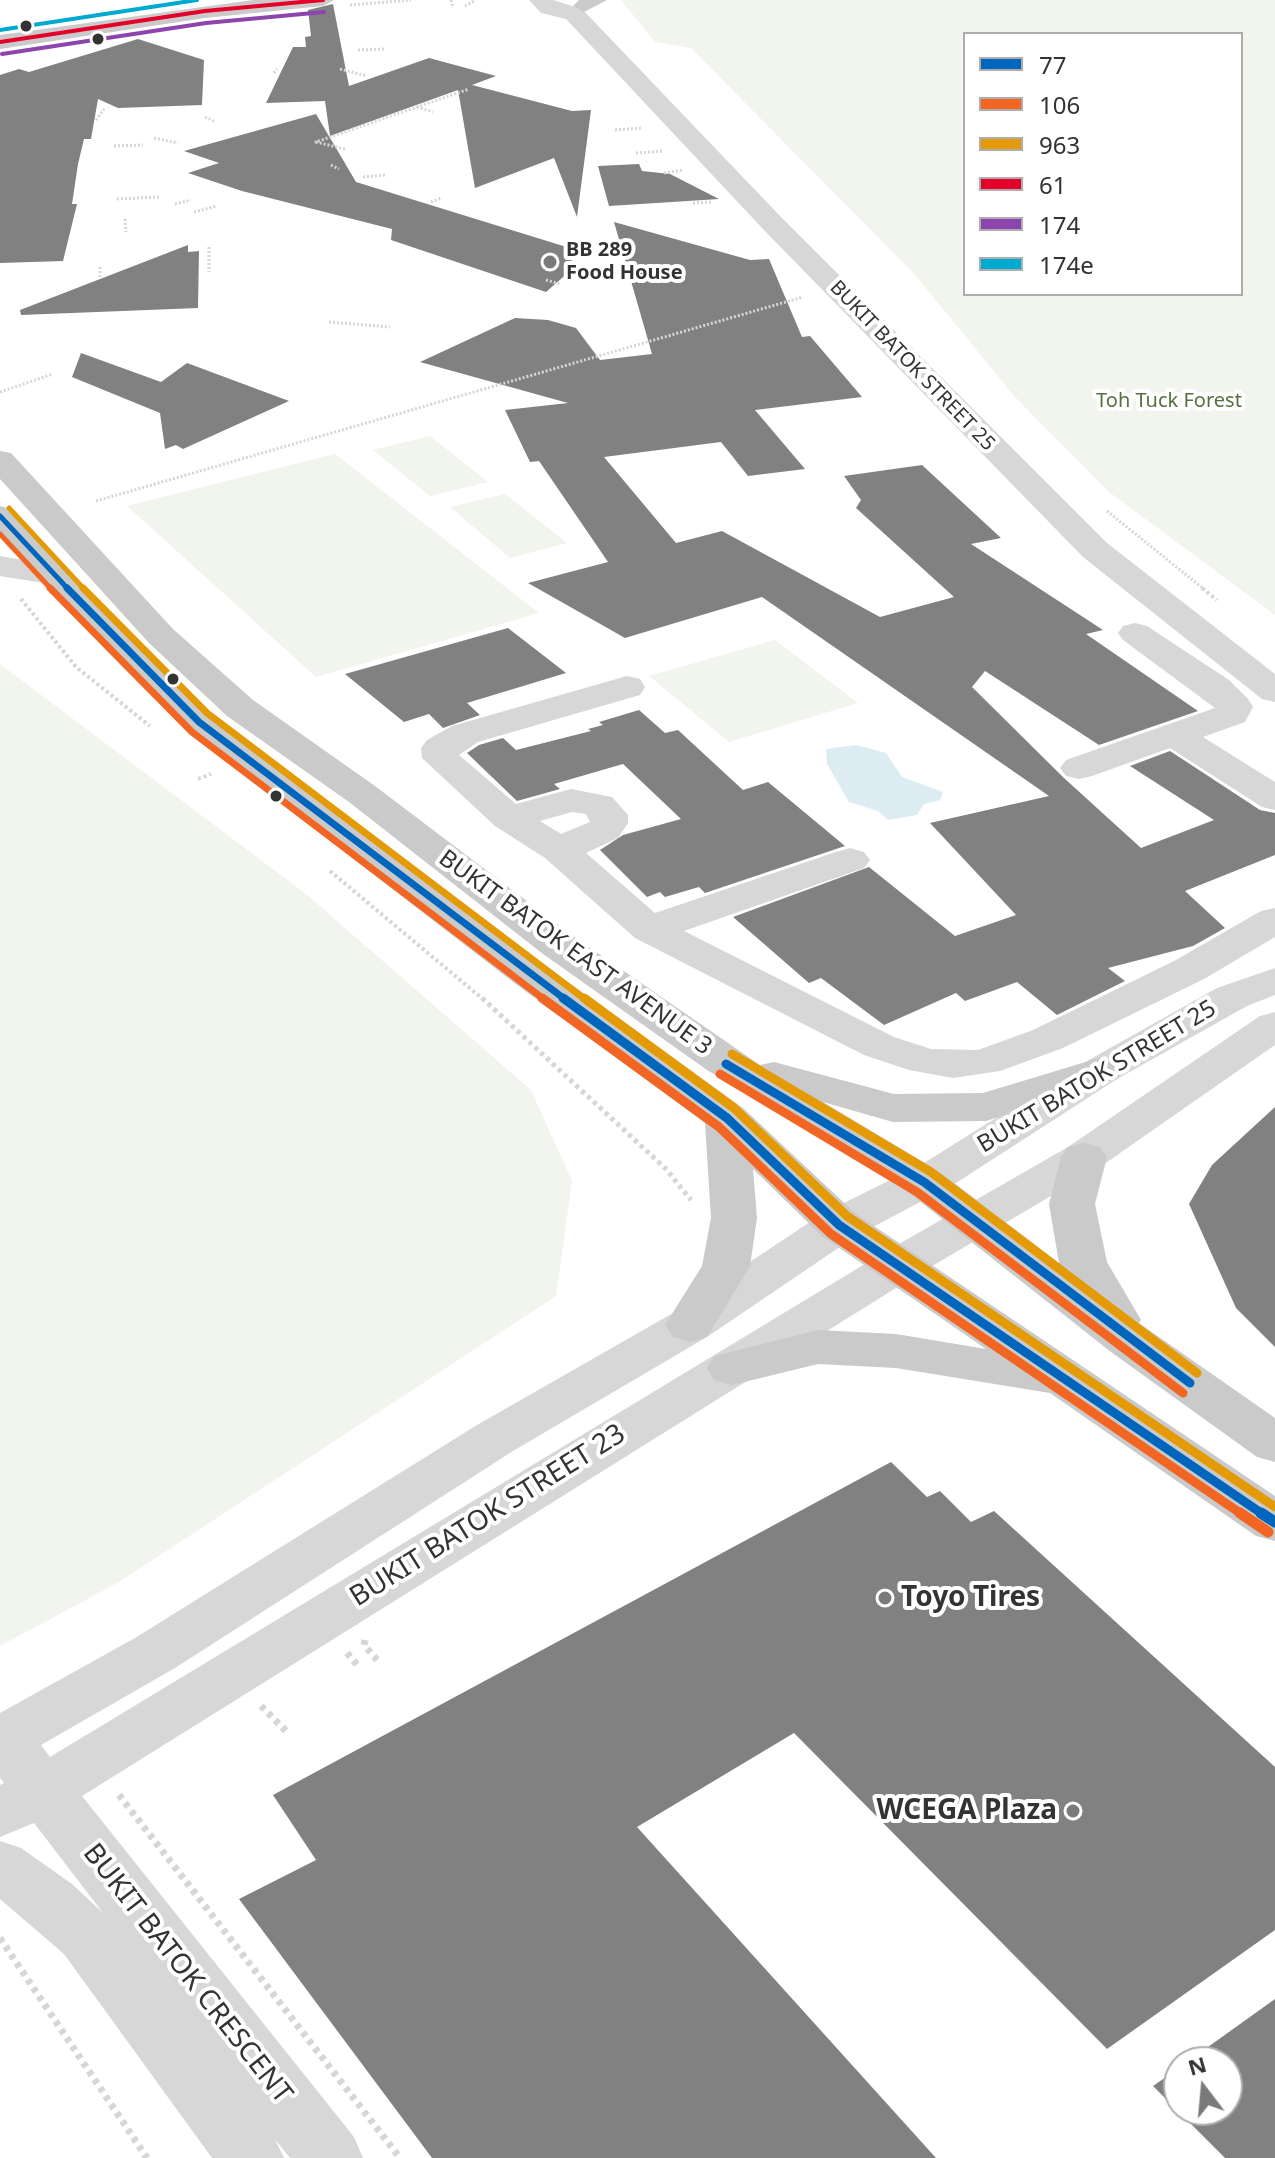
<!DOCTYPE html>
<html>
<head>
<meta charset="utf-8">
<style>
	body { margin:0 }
	#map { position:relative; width:1275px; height:2158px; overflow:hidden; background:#fff; font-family:"Noto Sans",sans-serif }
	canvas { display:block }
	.legend { position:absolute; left:963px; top:32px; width:280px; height:264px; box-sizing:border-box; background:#fff; border:2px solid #adadad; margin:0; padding:10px 14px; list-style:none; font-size:24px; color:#333 }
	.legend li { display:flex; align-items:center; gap:16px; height:40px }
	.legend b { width:40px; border:2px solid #adadad }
	.north { position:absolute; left:1163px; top:2046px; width:80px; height:80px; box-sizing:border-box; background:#fff; border:2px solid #adadad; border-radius:50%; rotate:344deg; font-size:22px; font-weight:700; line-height:32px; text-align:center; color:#333 }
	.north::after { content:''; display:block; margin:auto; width:28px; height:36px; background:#7a7a7a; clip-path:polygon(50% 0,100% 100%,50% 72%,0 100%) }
</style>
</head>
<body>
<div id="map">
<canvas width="1275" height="2158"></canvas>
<ul class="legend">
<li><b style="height:10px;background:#0065bd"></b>77</li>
<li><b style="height:10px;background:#f26522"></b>106</li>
<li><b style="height:10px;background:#e39a05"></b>963</li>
<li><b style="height:10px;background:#e4002b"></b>61</li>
<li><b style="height:10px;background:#8e44ad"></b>174</li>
<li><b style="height:10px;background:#00a9ce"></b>174e</li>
</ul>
<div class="north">N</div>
</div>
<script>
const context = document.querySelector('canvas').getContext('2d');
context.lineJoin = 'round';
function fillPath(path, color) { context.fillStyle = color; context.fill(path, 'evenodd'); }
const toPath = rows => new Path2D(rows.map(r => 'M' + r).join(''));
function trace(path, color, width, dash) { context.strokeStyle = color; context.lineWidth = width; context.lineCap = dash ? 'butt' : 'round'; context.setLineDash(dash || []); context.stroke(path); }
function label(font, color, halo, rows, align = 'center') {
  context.font = font + ' "Noto Sans",sans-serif'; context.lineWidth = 8; context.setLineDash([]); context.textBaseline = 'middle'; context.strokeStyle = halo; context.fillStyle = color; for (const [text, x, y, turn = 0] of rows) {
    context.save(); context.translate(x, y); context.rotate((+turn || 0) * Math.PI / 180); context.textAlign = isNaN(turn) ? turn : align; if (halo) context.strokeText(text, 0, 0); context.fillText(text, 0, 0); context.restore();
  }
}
fillPath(toPath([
	[621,0,1275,0,1275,615,1109,492,1015,397,916,276,691,48,655,42],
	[1241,34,1241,294,965,294,965,34],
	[430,436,488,482,430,496,373,450],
	[335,454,539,613,316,677,127,506],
	[505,494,567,543,510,558,450,507],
	[775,640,858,703,729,742,649,676],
	[0,664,306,894,531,1090,572,1181,556,1296,119,1582,0,1646]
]), '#f1f5ed');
fillPath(toPath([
	[856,745,886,753,902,777,943,792,940,800,924,804,917,815,888,820,878,811,849,802,827,764,826,749]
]), '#ddebf3');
fillPath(toPath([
	[333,4,349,86,429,58,496,76,472,85,572,111,591,110,577,217,554,158,475,188,458,90,330,136,325,101,266,103,293,47,306,47,305,37,311,36,308,10],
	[138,39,204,60,202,105,118,108,98,99,91,139,84,139,78,164,72,204,77,204,63,261,0,263,0,75,19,69,29,72],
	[316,114,356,182,573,249,570,271,546,292,391,240,392,229,242,191,188,173,219,163,184,151],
	[639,164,642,171,670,174,719,199,609,206,598,166],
	[614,222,750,260,769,259,802,337,810,336,862,397,755,410,805,469,748,476,721,442,604,457,676,543,722,531,880,617,954,597,856,508,861,500,844,476,922,465,1001,538,971,544,1103,630,1086,634,1198,711,1099,745,985,671,972,687,1064,778,1141,848,1214,820,1130,766,1170,751,1260,810,1275,813,1275,855,1185,891,1225,928,1193,946,1108,968,1125,981,1057,1015,1017,982,965,1001,956,993,884,1025,821,978,809,983,733,917,869,867,955,936,1016,915,930,823,1049,796,762,597,625,638,528,583,608,562,539,461,530,462,505,410,568,403,420,362,515,318,548,320,576,328,600,360,652,354],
	[188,245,188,252,199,251,198,308,21,315,20,310],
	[81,353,161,382,187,363,289,401,183,449,176,445,165,449,160,413,72,377],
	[508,628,566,673,467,703,480,715,443,728,429,714,404,722,345,674],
	[639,710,665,733,678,730,743,790,768,782,845,846,705,893,699,887,665,897,660,892,647,897,600,850,623,835,681,819,623,764,554,784,560,789,517,801,467,753,479,745,503,738,516,750,591,731,588,729,603,725,599,722],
	[1275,1107,1275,1347,1236,1308,1189,1204,1212,1165],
	[891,1462,927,1497,940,1491,971,1522,994,1511,1275,1767,1275,1930,1107,2049,794,1733,637,1827,936,2158,432,2158,239,1899,316,1860,273,1795],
	[1275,1999,1275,2158,1225,2158,1153,2086,1179,2068,1179,2110,1227,2110,1227,2062,1187,2062]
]), '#818181');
trace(toPath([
	[451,0,453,8],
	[350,5,411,0],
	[465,6,476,0],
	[358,50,385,49],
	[340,69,367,76],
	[274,73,277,69],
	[417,107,433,112],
	[205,117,216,122],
	[96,120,104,109],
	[615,130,642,128],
	[154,138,178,143],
	[114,146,143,145],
	[345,149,316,142,469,89],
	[636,153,663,151],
	[331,165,339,169],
	[664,173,683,170],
	[363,177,385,175],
	[117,199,159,197],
	[431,202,441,198],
	[693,203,712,202],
	[175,204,191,200],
	[194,212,217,206],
	[125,219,126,232],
	[209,247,209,272],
	[100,267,100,278],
	[546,280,560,284],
	[329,322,390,327],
	[0,392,53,374],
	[96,501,803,297],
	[1107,511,1205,590]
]), '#d6d6d6', 3, [2, 2]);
trace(toPath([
	[1202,588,1217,600],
	[21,599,76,667,150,726],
	[198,779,211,774],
	[330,871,484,1000]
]), '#d6d6d6', 4, [3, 3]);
trace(toPath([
	[482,998,666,1169,691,1200]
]), '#d6d6d6', 5, [4, 4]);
trace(toPath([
	[365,1640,364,1645,378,1661],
	[347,1653,358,1666],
	[261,1706,288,1733],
	[119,1795,400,2158],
	[0,1938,147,2158]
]), '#d6d6d6', 7, [5, 5]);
fillPath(toPath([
	[529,0,553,0,582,9,781,217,1107,543,1275,674,1275,702,1262,699,1083,557,763,229,566,19,541,13,529,0],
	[0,556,68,568,73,575,68,582,56,585,0,576,0,556],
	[1135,623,1147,626,1229,680,1248,699,1253,707,1245,722,1203,737,1275,782,1275,810,1262,807,1170,748,1092,776,1079,779,1066,776,1060,768,1066,760,1215,708,1123,640,1118,633,1123,626,1135,623],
	[627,676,640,679,645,687,640,695,478,742,459,755,516,804,571,789,612,797,628,815,628,823,618,838,586,853,655,913,836,852,850,848,864,852,870,860,864,868,684,931,894,1037,931,1049,978,1050,1033,1030,1174,961,1261,911,1275,908,1275,937,1204,979,1063,1048,1000,1071,953,1078,909,1070,864,1055,635,938,545,858,495,826,422,758,421,748,427,740,452,726,627,676],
	[572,812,586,814,590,822,561,834,540,821,572,812],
	[1275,968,1275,995,1247,1006,1117,1079,956,1183,856,1236,707,1337,513,1451,175,1668,41,1745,50,1757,878,1256,1068,1147,1260,1016,1275,1012,1275,1045,1100,1167,912,1278,82,1796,354,2137,363,2158,290,2158,275,2139,284,2158,212,2158,64,1954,0,1899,0,1841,21,1848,72,1884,103,1913,34,1823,0,1837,0,1785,4,1783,0,1778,0,1713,135,1638,477,1425,673,1313,822,1214,924,1163,1087,1061,1217,988,1275,968]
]), '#d7d7d7');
fillPath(toPath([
	[253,0,334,0,323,6,205,18,0,49,0,35,253,0],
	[579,0,607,0,584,12,573,6,579,0],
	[0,451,11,453,173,629,253,700,375,786,573,936,760,1065,774,1062,894,1094,983,1093,1102,1057,1117,1061,1124,1070,1117,1079,986,1121,893,1122,823,1102,940,1172,1059,1263,1049,1204,1061,1157,1068,1147,1084,1143,1100,1147,1107,1157,1095,1204,1107,1262,1141,1320,1139,1323,1275,1418,1275,1462,1257,1457,1111,1352,908,1192,707,1070,543,954,349,802,227,716,149,643,0,479,0,451],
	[0,506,11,509,128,634,212,714,543,964,743,1108,856,1214,1275,1496,1275,1541,1256,1536,1050,1393,896,1368,818,1364,732,1385,714,1380,707,1368,714,1356,818,1330,896,1334,986,1349,822,1236,753,1169,757,1218,750,1266,707,1337,690,1342,673,1337,665,1325,702,1266,711,1218,705,1123,513,982,186,730,104,648,0,535,0,506]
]), '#cacaca');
trace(toPath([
	[0,516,69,590]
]), '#0065bd', 5);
trace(toPath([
	[67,588,199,722,566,1000]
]), '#0065bd', 7);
trace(toPath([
	[563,998,727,1118,839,1225,1264,1515],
	[726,1064,924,1182,1190,1383]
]), '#0065bd', 9);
trace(toPath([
	[1261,1513,1275,1522]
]), '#0065bd', 11);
trace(toPath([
	[0,534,52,590]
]), '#f26522', 5);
trace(toPath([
	[50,588,192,732,545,1000]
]), '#f26522', 7);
trace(toPath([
	[542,998,719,1127,831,1234,1243,1515],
	[720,1074,917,1192,1183,1393]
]), '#f26522', 9);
trace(toPath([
	[1240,1513,1268,1532]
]), '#f26522', 11);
trace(toPath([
	[9,508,85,590]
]), '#e39a05', 5);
trace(toPath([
	[83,588,207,713,586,1000]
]), '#e39a05', 7);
trace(toPath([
	[584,998,734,1108,847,1216,1275,1507],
	[732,1054,931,1172,1197,1373]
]), '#e39a05', 9);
trace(toPath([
	[0,42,205,11,323,0]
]), '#e4002b', 4);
trace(toPath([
	[2,54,206,23,324,12]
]), '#8e44ad', 4);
trace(toPath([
	[0,30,197,0]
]), '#00a9ce', 4);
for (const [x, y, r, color] of [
	[26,26,7,"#333"],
	[98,39,7,"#333"],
	[550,262,8,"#7a7a7a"],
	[173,679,7,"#333"],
	[276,796,7,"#333"],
	[885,1598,8,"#7a7a7a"],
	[1073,1811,8,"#7a7a7a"]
]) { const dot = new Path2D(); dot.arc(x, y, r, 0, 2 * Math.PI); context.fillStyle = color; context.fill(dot); trace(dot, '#fff', 3); }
label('bold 20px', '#333', '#fff', [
	["BB 289",566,250],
	["Food House",566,273]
], 'left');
label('20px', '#333', '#fff', [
	["BUKIT BATOK STREET 25",912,366,46]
]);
label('20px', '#56703f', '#fff', [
	["Toh Tuck Forest",1169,401]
]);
label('24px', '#333', '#fff', [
	["BUKIT BATOK EAST AVENUE 3",575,953,36],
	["BUKIT BATOK STREET 25",1097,1077,-31]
]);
label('28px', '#333', '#fff', [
	["BUKIT BATOK STREET 23",488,1516,-32],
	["BUKIT BATOK CRESCENT",187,1974,52]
]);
label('bold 28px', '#333', '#fff', [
	["Toyo Tires",901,1598],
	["WCEGA Plaza",1057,1811,"right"]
], 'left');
</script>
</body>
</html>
